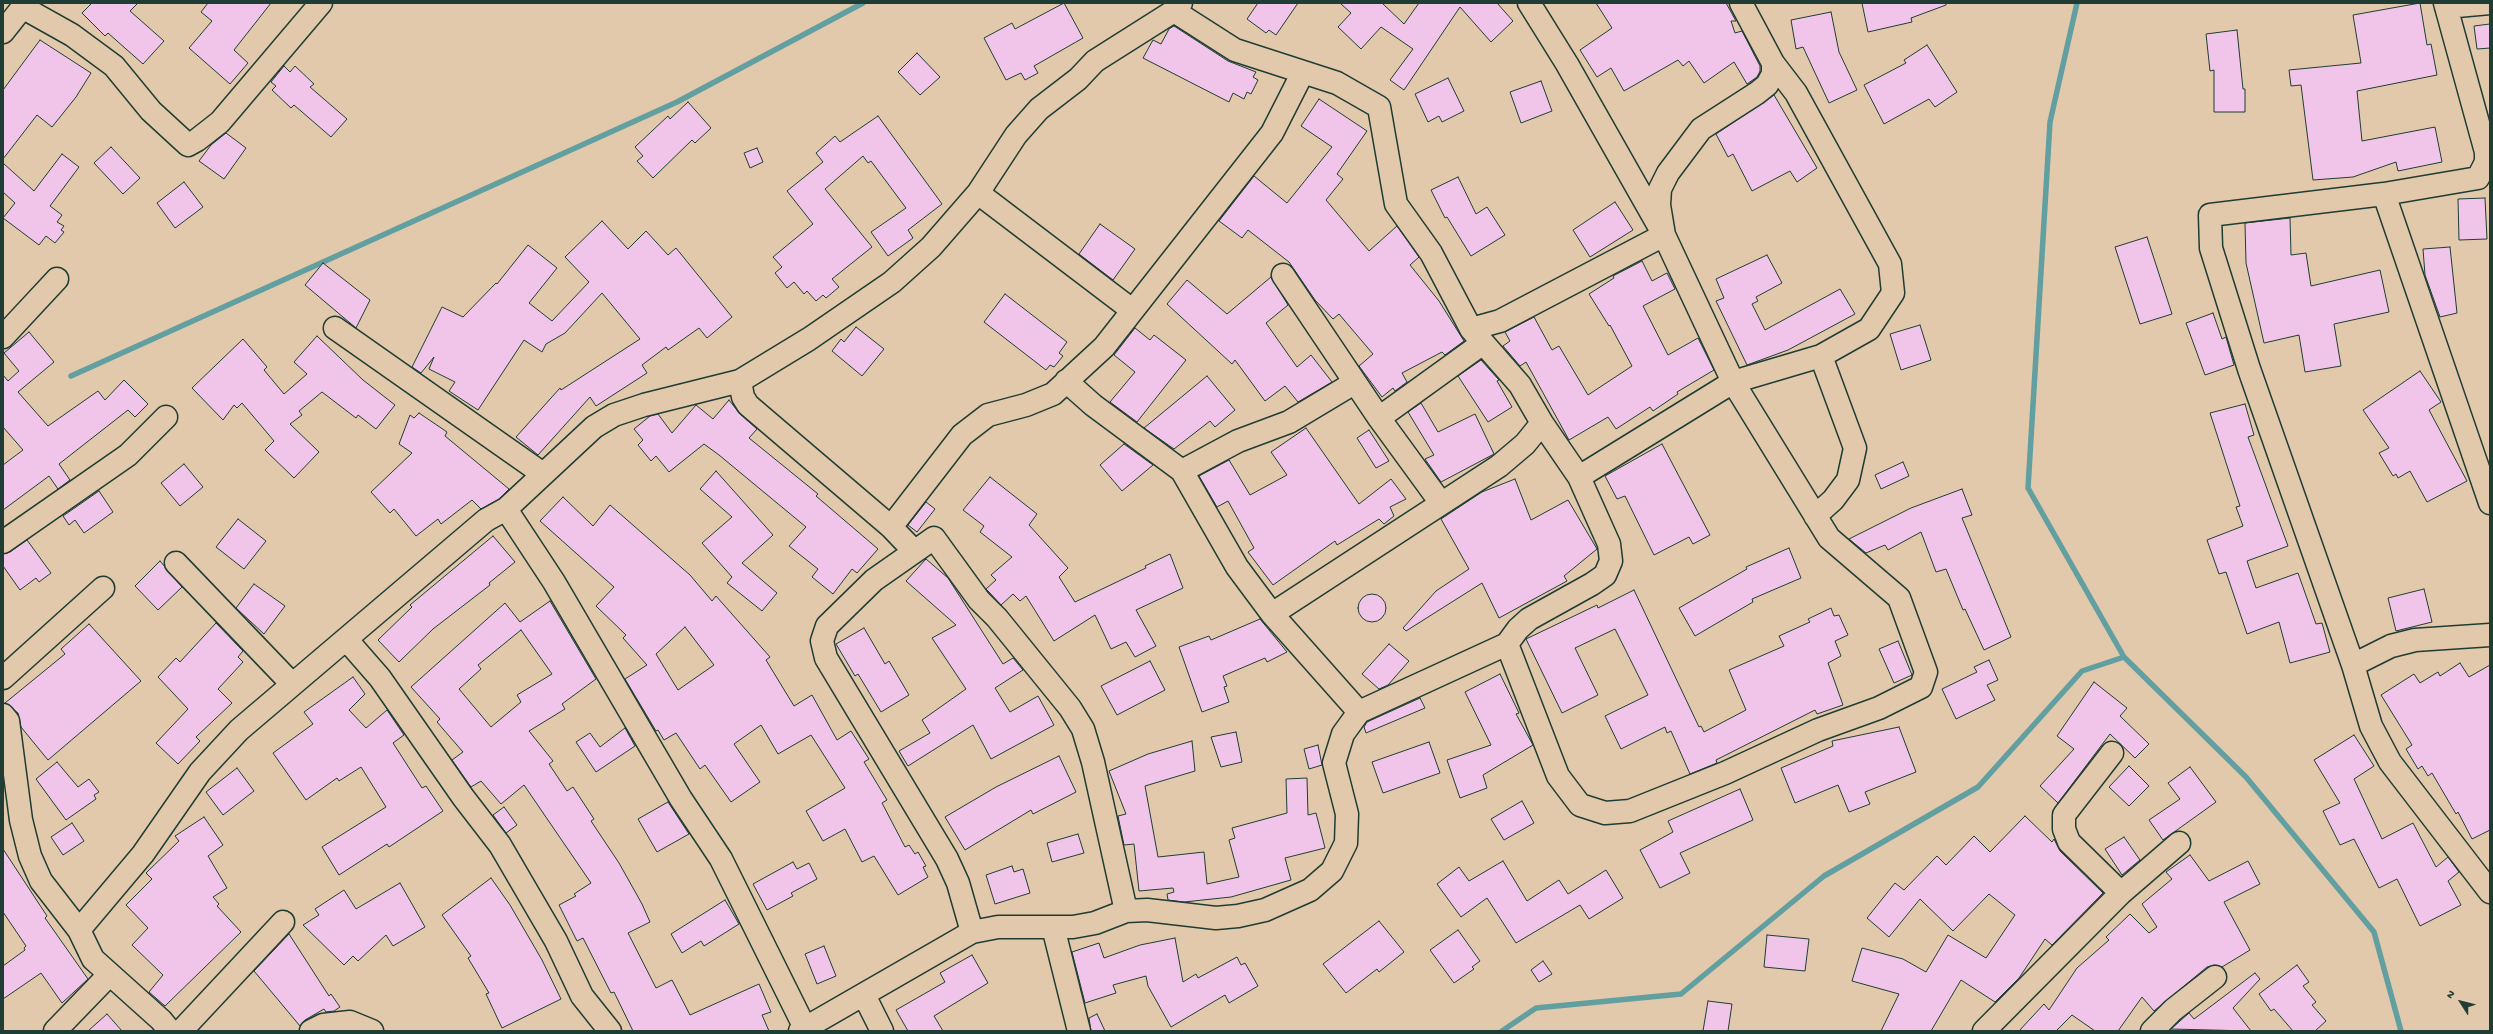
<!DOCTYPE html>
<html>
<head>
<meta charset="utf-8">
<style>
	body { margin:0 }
	#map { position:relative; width:2493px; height:1034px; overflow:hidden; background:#e3c9ab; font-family:"Gochi Hand",sans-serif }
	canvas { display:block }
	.frame { position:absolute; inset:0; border:4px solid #1f3d34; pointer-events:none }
	.north { position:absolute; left:2441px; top:982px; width:40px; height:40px; -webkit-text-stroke:3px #e3c9ab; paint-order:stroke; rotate:306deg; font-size:11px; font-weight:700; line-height:16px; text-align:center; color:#1f3d34 }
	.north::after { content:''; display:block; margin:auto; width:14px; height:18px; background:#1f3d34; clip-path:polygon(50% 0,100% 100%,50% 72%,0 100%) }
</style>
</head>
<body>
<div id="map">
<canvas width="2493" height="1034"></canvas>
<div class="frame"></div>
<div class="north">N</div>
</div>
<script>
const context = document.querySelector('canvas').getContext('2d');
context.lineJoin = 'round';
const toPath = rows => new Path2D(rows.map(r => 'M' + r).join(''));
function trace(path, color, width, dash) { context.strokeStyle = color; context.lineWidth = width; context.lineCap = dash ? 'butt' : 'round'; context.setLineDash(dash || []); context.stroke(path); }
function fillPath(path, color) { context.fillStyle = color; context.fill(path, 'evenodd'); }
trace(toPath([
	[2077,3,2050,122,2028,488,2124,657,2246,777,2374,932,2401,1031],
	[71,376,677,102,863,3],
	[1502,1031,1536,1008,1681,994,1824,876,1978,787,2082,671,2124,657]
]), '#629fa1', 5.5);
const building = toPath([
	[92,3,138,3,130,11,164,41,143,64,108,33,105,36,82,13,92,3],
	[208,3,271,3,234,50,248,63,230,84,189,48,212,21,201,12,208,3],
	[1064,3,1083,38,1034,66,1038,73,1025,80,1021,73,1006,80,984,38,1012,23,1015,29,1064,3],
	[1258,3,1298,3,1276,35,1269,30,1266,33,1247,19,1258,3],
	[1340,3,1382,3,1404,24,1419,3,1497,3,1513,21,1491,42,1460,7,1404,90,1390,80,1413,49,1381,27,1361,49,1338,27,1351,13,1340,3],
	[1596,3,1726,3,1736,21,1731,21,1735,33,1742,31,1760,66,1760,71,1757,77,1747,84,1734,62,1704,83,1689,61,1683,66,1678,60,1624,91,1611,68,1597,77,1580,50,1612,28,1596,3],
	[1862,3,1946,3,1946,5,1911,18,1912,22,1868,32,1862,3],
	[2420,3,2427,45,2431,44,2437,75,2357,91,2362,141,2435,127,2442,162,2398,171,2396,162,2353,177,2313,180,2301,85,2291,86,2289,70,2361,63,2353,15,2420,3],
	[1831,12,1839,52,1857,90,1829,103,1803,47,1796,49,1791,20,1831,12],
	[2490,24,2490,48,2477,49,2474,26,2490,24],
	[1174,26,1228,61,1256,72,1253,77,1258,80,1251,94,1247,92,1244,99,1233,93,1229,102,1143,58,1153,40,1161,44,1169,29,1174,26],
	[2237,30,2243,89,2245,89,2245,112,2214,112,2214,70,2210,71,2206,34,2237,30],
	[40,40,91,73,76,97,52,127,37,115,3,159,3,90,40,40],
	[1927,45,1957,92,1935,107,1929,99,1884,124,1864,85,1906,63,1904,60,1927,45],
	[917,53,940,77,920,95,898,72,917,53],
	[284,66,290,72,295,66,314,84,310,87,347,119,331,137,294,105,291,108,272,90,276,86,271,82,284,66],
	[1448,78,1464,111,1442,122,1439,116,1428,122,1415,94,1448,78],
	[1541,81,1552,111,1521,123,1510,92,1541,81],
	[1774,95,1817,168,1797,182,1790,171,1752,191,1733,154,1728,157,1716,134,1774,95],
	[1319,99,1367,131,1337,174,1343,179,1326,200,1369,251,1397,226,1419,257,1410,265,1439,301,1464,341,1445,355,1442,352,1402,373,1407,382,1395,391,1393,388,1382,397,1359,366,1373,354,1339,314,1333,319,1315,300,1289,262,1248,230,1242,238,1219,221,1254,176,1287,203,1332,147,1301,126,1319,99],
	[688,102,711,128,695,143,692,140,653,178,637,161,643,156,635,147,668,116,670,119,688,102],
	[878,116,942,204,908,230,913,238,888,256,871,232,906,208,871,161,868,163,863,156,825,189,872,247,832,279,839,287,826,298,823,295,816,301,807,291,804,294,794,282,787,288,775,273,782,267,773,257,813,224,787,191,823,162,816,153,835,136,840,142,878,116],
	[226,133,246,148,224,179,199,161,211,145,226,133],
	[111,147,140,178,123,194,94,163,111,147],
	[757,148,763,162,750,168,744,153,757,148],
	[62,154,79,167,50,206,62,215,57,222,64,226,61,230,64,232,55,243,46,236,39,245,3,218,15,203,3,192,3,163,34,191,62,154],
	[1458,177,1476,214,1487,207,1505,235,1471,256,1447,217,1445,218,1431,190,1458,177],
	[184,182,203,207,175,228,157,203,184,182],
	[2485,198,2487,239,2459,240,2458,199,2485,198],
	[1615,202,1633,230,1590,257,1573,230,1615,202],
	[2290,218,2291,255,2306,253,2311,286,2380,270,2389,312,2334,324,2341,366,2305,372,2299,335,2264,343,2246,263,2245,223,2290,218],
	[602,221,628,249,646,231,668,255,676,248,732,317,707,338,699,328,668,350,666,347,642,365,647,373,596,406,590,397,538,455,516,437,560,388,561,390,640,339,602,293,565,333,546,344,542,352,524,340,478,410,449,391,455,382,429,369,434,357,421,373,412,367,442,307,463,317,496,283,497,284,528,245,557,268,529,303,552,321,589,282,565,257,602,221],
	[1100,224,1135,249,1113,280,1079,254,1100,224],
	[2147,237,2172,314,2140,324,2115,247,2147,237],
	[2450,247,2457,313,2440,317,2425,275,2423,249,2450,247],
	[1767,255,1782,283,1756,297,1758,301,1752,304,1765,330,1840,289,1855,314,1788,350,1747,365,1716,301,1724,298,1716,279,1767,255],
	[1642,261,1652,281,1667,273,1675,289,1643,306,1668,355,1698,338,1714,370,1677,392,1678,394,1653,411,1650,407,1616,429,1608,417,1569,440,1526,362,1520,366,1503,346,1510,341,1505,332,1534,317,1552,350,1559,346,1588,395,1632,366,1610,325,1609,326,1589,294,1614,278,1613,276,1642,261],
	[323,263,370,300,356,328,305,285,323,263],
	[1271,277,1288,305,1266,323,1297,367,1311,355,1332,382,1298,402,1285,386,1265,401,1235,360,1232,364,1167,304,1187,280,1227,314,1271,277],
	[1005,294,1067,342,1059,353,1063,356,1054,367,1050,365,1046,370,984,322,1005,294],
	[2213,313,2222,339,2226,337,2234,365,2205,375,2186,323,2213,313],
	[1920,325,1931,360,1901,370,1890,334,1920,325],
	[856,327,884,349,862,376,832,351,841,339,844,342,856,327],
	[1135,328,1150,340,1154,335,1186,360,1137,422,1110,402,1135,372,1114,355,1135,328],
	[29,332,54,362,18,392,48,426,98,391,105,400,124,380,148,404,135,417,128,410,59,464,70,480,58,489,49,476,3,510,3,465,23,450,3,427,3,375,8,381,19,371,4,353,29,332],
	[317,336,363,380,395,405,376,429,358,415,356,418,322,392,299,411,302,415,290,424,319,452,294,478,265,450,274,441,242,403,237,408,234,405,223,420,192,388,243,339,267,367,264,370,284,394,307,374,294,362,317,336],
	[1481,360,1499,380,1497,381,1512,407,1488,422,1458,376,1481,360],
	[2420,371,2441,402,2429,410,2467,481,2427,502,2410,471,2398,478,2396,474,2393,476,2379,453,2389,448,2363,410,2420,371],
	[1207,376,1235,410,1215,427,1210,421,1174,449,1144,428,1207,376],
	[729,400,740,414,757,429,749,438,818,494,816,496,878,549,857,573,852,569,833,594,812,577,818,569,789,546,806,527,719,455,704,444,669,472,656,456,651,461,638,445,643,440,634,429,650,416,658,414,672,433,696,405,713,419,729,400],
	[1421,403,1438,432,1475,414,1494,454,1441,482,1425,459,1434,455,1408,412,1421,403],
	[2245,404,2254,435,2248,437,2288,546,2247,561,2256,588,2298,573,2316,624,2322,623,2330,652,2290,663,2279,622,2247,634,2226,572,2219,574,2207,540,2243,526,2236,507,2240,506,2210,413,2245,404],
	[419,413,447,432,445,436,509,489,499,499,481,509,472,500,441,524,438,519,416,536,394,509,390,513,371,492,412,453,399,444,410,415,414,418,419,413],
	[1306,428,1359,504,1391,479,1406,499,1390,507,1394,516,1384,524,1379,519,1337,545,1335,541,1273,585,1248,552,1254,548,1228,501,1217,507,1199,476,1229,460,1250,495,1287,475,1271,452,1306,428],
	[1369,430,1389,461,1376,468,1357,438,1369,430],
	[1124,444,1153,465,1122,491,1100,465,1124,444],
	[1662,444,1710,535,1693,544,1689,537,1654,555,1625,496,1617,499,1605,476,1662,444],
	[1903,462,1909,476,1881,489,1875,475,1903,462],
	[184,464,203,487,180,506,161,483,184,464],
	[716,471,773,535,742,563,777,593,762,611,727,583,732,577,702,543,732,517,700,489,716,471],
	[990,477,1037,514,1029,525,1068,568,1059,577,1075,602,1146,568,1145,566,1170,554,1183,588,1136,610,1156,646,1135,657,1126,642,1111,649,1095,615,1054,641,1026,596,1020,601,1013,594,1001,605,989,592,986,589,996,580,991,575,1012,557,980,532,984,526,963,510,990,477],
	[1515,479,1531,520,1568,500,1597,549,1564,576,1567,581,1499,618,1482,583,1406,631,1403,628,1436,591,1469,569,1441,519,1482,492,1515,479],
	[1962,489,1972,515,1962,518,2011,637,1984,650,1965,609,1963,610,1946,569,1936,572,1921,532,1888,550,1885,545,1866,553,1849,539,1911,508,1962,489],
	[99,491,113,512,84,533,75,520,69,525,63,516,99,491],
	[563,497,593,526,610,505,690,575,712,601,716,596,770,657,766,660,794,706,812,695,837,740,851,731,869,759,864,762,887,800,882,803,905,847,909,845,915,854,918,852,926,866,923,867,928,877,898,895,874,856,862,862,845,829,823,841,806,811,845,788,811,735,778,754,761,725,734,744,760,782,731,802,705,765,700,769,676,733,664,740,658,730,656,731,625,679,647,665,623,638,626,635,596,606,614,587,540,521,563,497],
	[685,627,714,665,678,690,656,654,685,627],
	[926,502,935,509,917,532,908,525,926,502],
	[238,519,266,541,244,569,216,547,238,519],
	[493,536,515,562,489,583,490,585,433,629,399,662,378,640,412,607,410,605,493,536],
	[27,540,51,573,39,582,36,578,20,590,3,566,3,554,10,552,27,540],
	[1789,548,1801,578,1752,599,1753,602,1695,636,1679,608,1747,569,1746,567,1789,548],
	[926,559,948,578,1003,664,1013,658,1023,670,995,688,1010,712,1038,696,1054,725,991,759,973,725,908,766,899,751,930,733,922,720,966,689,932,638,956,625,906,581,926,559],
	[160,561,182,587,158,610,135,586,160,561],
	[254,584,285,606,264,634,236,608,254,584],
	[2424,589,2432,622,2396,631,2388,598,2424,589],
	[1634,590,1699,727,1701,726,1704,732,1746,710,1729,670,1784,646,1779,636,1810,622,1808,619,1831,608,1834,616,1839,615,1848,635,1835,641,1841,656,1828,663,1843,705,1817,714,1815,710,1716,760,1717,763,1690,774,1671,731,1667,733,1665,727,1621,749,1605,716,1648,695,1615,629,1575,648,1598,695,1562,713,1526,639,1597,605,1598,608,1634,590],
	'1358 608a14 14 0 1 1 28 0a14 14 0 1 1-28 0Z',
	[550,601,596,679,562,704,565,709,529,731,553,761,549,764,567,791,573,787,594,819,591,821,619,863,642,904,650,922,628,933,656,988,672,980,690,1015,759,984,771,1012,762,1015,769,1031,633,1031,614,992,611,993,583,938,577,941,559,905,576,896,574,894,591,883,524,785,501,804,481,781,471,787,452,760,463,752,437,722,440,719,411,687,505,603,520,622,550,601],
	[521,630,552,674,517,695,521,702,491,727,459,689,481,669,478,665,521,630],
	[1260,619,1287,652,1267,662,1265,658,1223,676,1227,686,1224,687,1229,702,1202,712,1179,647,1209,636,1211,640,1260,619],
	[216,623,243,651,238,657,243,662,218,689,232,703,196,737,200,741,178,764,156,743,188,709,158,677,176,658,180,662,216,623],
	[89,624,141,681,48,760,21,727,18,713,5,703,65,654,61,649,89,624],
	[864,628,885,664,889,661,909,695,881,712,858,674,855,676,836,644,864,628],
	[1898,641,1912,675,1894,683,1879,649,1898,641],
	[1389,644,1409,661,1388,685,1379,689,1362,674,1389,644],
	[1989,660,1998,680,1987,685,1995,700,1956,719,1942,689,1977,672,1974,667,1989,660],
	[1150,661,1165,690,1117,715,1101,686,1150,661],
	[2460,663,2469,677,2490,665,2490,830,2472,839,2458,812,2456,814,2432,773,2428,776,2422,766,2418,769,2406,749,2412,745,2381,695,2414,674,2420,683,2438,672,2440,676,2460,663],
	[1500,674,1519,713,1516,714,1533,745,1483,775,1487,788,1460,798,1447,760,1491,745,1465,692,1500,674],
	[353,677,365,694,349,710,366,728,387,710,404,735,393,743,422,788,426,786,443,811,389,847,387,844,339,875,322,847,386,807,361,767,339,781,337,778,306,800,273,753,313,724,304,712,353,677],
	[2094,682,2127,708,2120,716,2149,744,2135,758,2110,734,2058,803,2040,786,2074,749,2057,736,2094,682],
	[1420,698,1425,708,1366,733,1364,727,1367,722,1420,698],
	[1899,727,1916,772,1865,792,1870,804,1849,812,1838,785,1795,803,1781,768,1833,746,1832,741,1899,727],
	[625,728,635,746,596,772,576,742,590,733,600,747,625,728],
	[1236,732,1242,762,1221,767,1211,737,1236,732],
	[2354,735,2374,766,2354,779,2382,839,2413,823,2436,867,2448,857,2459,872,2448,881,2461,905,2420,926,2397,879,2379,888,2354,839,2340,845,2323,811,2340,803,2314,760,2354,735],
	[1192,741,1195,771,1145,786,1158,857,1204,852,1207,884,1239,877,1229,840,1235,838,1232,828,1287,813,1286,779,1307,778,1308,815,1316,813,1325,848,1285,858,1291,880,1231,897,1184,902,1168,900,1167,894,1174,892,1173,888,1139,891,1134,844,1124,845,1118,816,1126,814,1109,771,1148,754,1192,741],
	[1429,742,1440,773,1383,793,1372,762,1429,742],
	[1318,745,1322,765,1309,769,1304,749,1318,745],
	[1059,756,1076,792,1033,814,1031,810,965,850,945,817,996,787,1059,756],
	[57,762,78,787,89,779,99,792,94,795,96,799,66,820,36,779,57,762],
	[2129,766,2149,786,2129,806,2109,787,2129,766],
	[2190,767,2216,802,2163,840,2149,820,2180,799,2168,783,2190,767],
	[237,768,254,791,223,815,206,792,237,768],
	[1740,789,1753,820,1680,853,1690,873,1660,888,1640,850,1673,832,1668,821,1740,789],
	[1522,801,1534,823,1504,840,1491,819,1522,801],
	[668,802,689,834,657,852,638,819,668,802],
	[504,807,517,825,506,833,493,815,504,807],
	[2025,816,2052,842,2054,839,2060,851,2103,893,2052,945,2045,939,2019,978,1995,1002,1961,980,1931,1031,1881,1031,1899,994,1852,981,1862,948,1903,959,1926,972,1948,935,1986,958,2015,915,1989,894,1953,931,1920,899,1889,937,1867,918,1895,883,1904,890,1937,856,1946,865,1974,836,1990,852,2025,816],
	[204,817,223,845,208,856,227,888,213,897,219,904,217,906,241,932,165,1006,149,992,163,975,132,945,148,928,126,905,152,879,146,873,179,841,175,836,204,817],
	[72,823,84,841,63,855,51,837,72,823],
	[1078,834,1084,853,1052,862,1047,843,1078,834],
	[2124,837,2140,860,2122,875,2105,849,2124,837],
	[3,849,47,916,45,918,88,979,62,1003,41,973,3,999,3,966,25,950,24,948,26,946,3,912,3,849],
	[2190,855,2209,881,2248,861,2260,884,2224,902,2250,950,2222,967,2214,965,2207,967,2154,1011,2142,997,2118,1031,2095,1031,2072,1015,2056,1031,2019,1031,2044,1004,2049,1010,2077,968,2109,940,2106,937,2130,914,2149,933,2157,927,2142,904,2172,879,2166,872,2190,855],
	[1503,861,1527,901,1559,880,1568,894,1606,870,1623,898,1589,919,1580,905,1516,943,1487,898,1461,917,1437,884,1459,867,1469,881,1503,861],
	[793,862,797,869,809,863,817,879,791,893,793,896,767,910,753,884,793,862],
	[1012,866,1014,872,1023,869,1030,893,995,904,986,875,1012,866],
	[491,878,510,905,542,960,561,999,502,1028,486,994,489,993,468,958,471,956,442,915,491,878],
	[400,883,425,927,393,946,386,935,358,961,353,956,344,965,303,925,319,915,315,909,344,890,356,909,400,883],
	[725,900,739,924,704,946,701,941,682,953,671,934,725,900],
	[1379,921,1404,952,1379,972,1377,969,1346,993,1323,964,1379,921],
	[1458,930,1480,961,1472,967,1474,969,1454,983,1430,950,1458,930],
	[289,934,329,996,331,994,340,1007,334,1011,326,1012,324,1009,305,1020,300,1026,254,971,289,934],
	[1767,935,1809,939,1805,971,1764,967,1767,935],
	[1175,938,1183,982,1196,974,1198,978,1237,957,1241,965,1245,963,1258,986,1229,1003,1225,995,1171,1027,1148,986,1146,976,1113,985,1116,993,1085,1003,1072,952,1099,943,1104,958,1140,945,1175,938],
	[824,946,836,976,817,984,805,954,824,946],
	[972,955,988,983,934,1016,943,1031,908,1031,896,1010,945,982,940,973,972,955],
	[1543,961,1552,974,1539,982,1531,970,1543,961],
	[2297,965,2309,982,2303,986,2316,1002,2312,1005,2326,1021,2315,1031,2293,1031,2274,1009,2271,1011,2259,994,2297,965],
	[2255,973,2260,979,2233,1008,2251,1031,2171,1029,2189,1013,2194,1019,2255,973],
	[1708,1001,1732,1004,1728,1031,1703,1031,1708,1001],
	[107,1014,122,1031,88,1031,107,1014],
	[1097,1014,1105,1031,1091,1031,1089,1018,1097,1014]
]);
fillPath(building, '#f1c5ea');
trace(building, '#1f3d34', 1);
const minor = toPath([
	[2445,3,2486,152,2486,162,2478,178,2384,194,2210,215,2211,248,2249,369,2353,665,2371,726,2390,762,2490,892],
	[22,7,72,35,114,66,151,111,188,145,197,140,220,122,321,3],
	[2446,7,2490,3],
	[3,32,26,3],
	[978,193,1132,310],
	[2384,194,2490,503],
	[1283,275,1379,418,1483,343],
	[335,328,543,474],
	[1471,329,1500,321,1664,235,1659,205,1660,189,1668,173,1701,129,1757,93,1767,85,1773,74,1773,63,1741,3],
	[3,337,57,279],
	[740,381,743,397,748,405,891,527,914,551],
	[1066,381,1093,405,1182,471,1237,567,1272,614,1359,712],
	[1379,418,1441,503],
	[1182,471,1238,441,1289,422,1354,383],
	[1579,477,1733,382,1821,356,1869,329,1893,293,1890,264,1796,93,1773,63],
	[506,509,554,582,681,799,721,859,805,1028],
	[1815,516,1833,500,1848,480,1855,448,1821,356],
	[891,527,962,435,988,415,1026,405,1053,394,1104,347,1272,133,1303,72],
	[3,542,128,455,166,417],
	[176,563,292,684],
	[1272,614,1499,466,1525,444,1542,423],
	[346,639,380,678,463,797,500,845,556,941,582,996,610,1031],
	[1507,644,1558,776,1580,805,1605,813,1630,811,1725,773,1818,730,1879,708,1921,687,1926,672,1899,598,1829,538,1733,382,1664,235,1567,64,1529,3],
	[2353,665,2391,646,2415,640,2490,635],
	[3,678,103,588],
	[3,715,8,721,21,820,30,856,41,881,79,930,93,959,161,1020,170,1031],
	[2112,753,2064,815,2064,829,2069,842,2121,893],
	[1053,927,1079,1031],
	[79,930,143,854,200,772,239,730,486,520,506,509,594,427,614,415,644,405,740,381,809,339,892,282,931,247,978,193,1016,135,1039,109,1078,79,1095,61,1174,11,1181,3],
	[972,932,958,883,947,859,826,658,822,641,827,626,874,580,934,538,979,600,997,618,1070,708,1083,729,1093,762,1126,911],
	[864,995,882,1031],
	[55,1031,109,975],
	[181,1031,283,922],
	[311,1031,323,1025,350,1022,372,1031],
	[800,1031,972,932,998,927,1073,927,1095,923,1126,911,1147,910,1216,918,1238,916,1265,910,1310,890,1332,871,1346,843,1347,814,1334,763,1343,734,1359,712,1507,644,1518,629,1529,619,1592,584,1605,575,1611,561,1609,544,1579,477,1542,423,1520,385,1471,329,1431,253,1396,204,1379,107,1337,83,1235,50,1174,11],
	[1984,1031,2121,893,2179,843],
	[2152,1031,2173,1010,2215,977]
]);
trace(minor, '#1f3d34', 25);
trace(minor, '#e3c9ab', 22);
</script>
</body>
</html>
